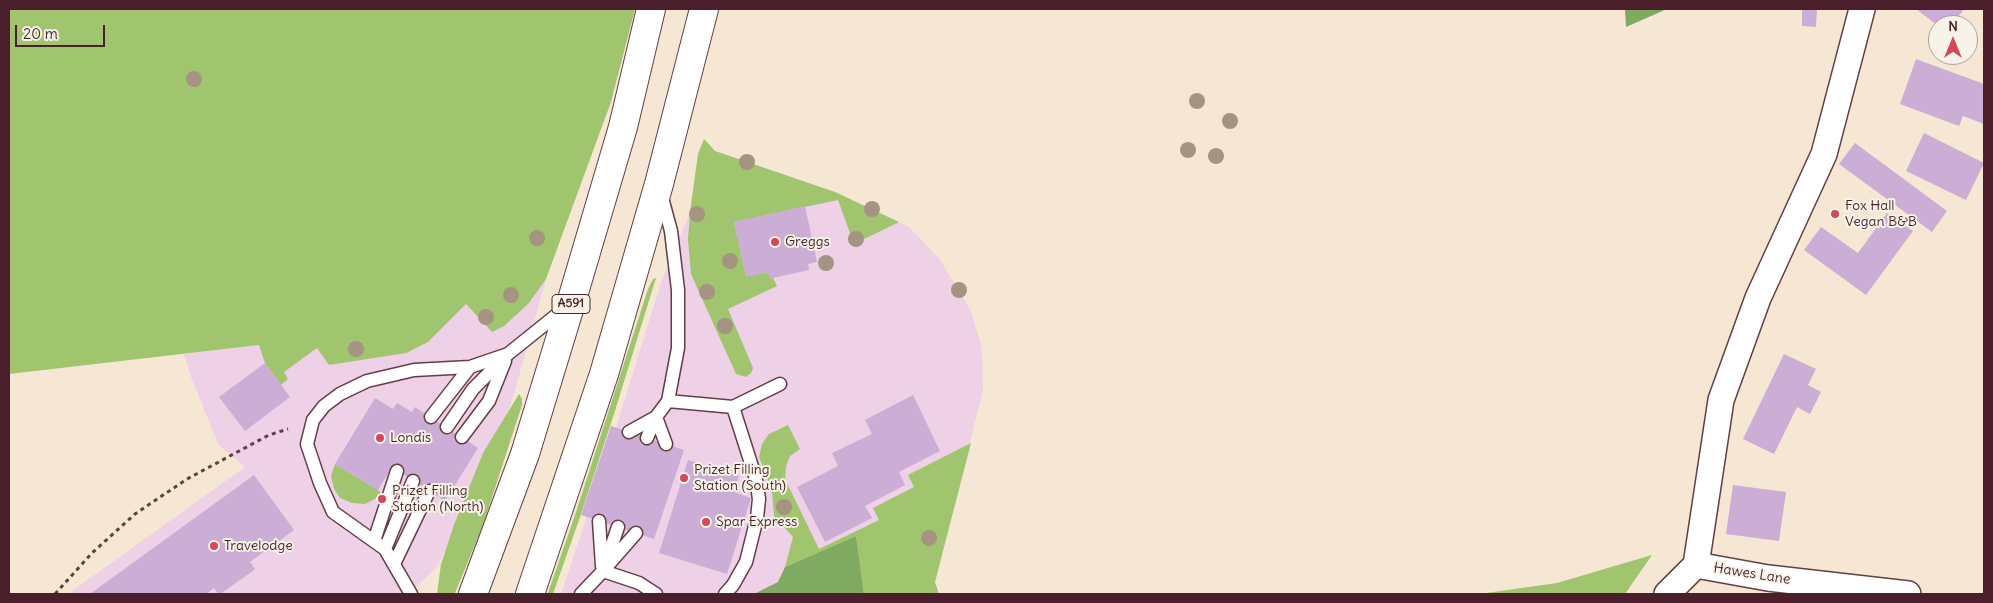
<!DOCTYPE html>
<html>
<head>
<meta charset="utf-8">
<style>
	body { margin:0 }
	#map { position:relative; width:1993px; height:603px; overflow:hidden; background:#f5e7d3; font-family:Delius,sans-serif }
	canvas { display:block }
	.frame { position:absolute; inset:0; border:10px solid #4a1f2b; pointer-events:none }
	.north { position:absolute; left:1928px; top:15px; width:50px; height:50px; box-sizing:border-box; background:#f7f3e8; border:1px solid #b29e9c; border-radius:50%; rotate:0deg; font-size:14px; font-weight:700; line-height:20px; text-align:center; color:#4a1f2b }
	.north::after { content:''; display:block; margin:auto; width:18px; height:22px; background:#d1495b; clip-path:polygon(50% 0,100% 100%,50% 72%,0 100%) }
	.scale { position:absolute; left:15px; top:25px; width:90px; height:22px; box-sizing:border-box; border:2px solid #4a1f2b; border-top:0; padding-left:6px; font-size:15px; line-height:18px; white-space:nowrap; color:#4a1f2b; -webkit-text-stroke:4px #f7f3e8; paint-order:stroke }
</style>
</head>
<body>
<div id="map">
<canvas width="1993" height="603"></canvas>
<div class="frame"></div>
<div class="north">N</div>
<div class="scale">20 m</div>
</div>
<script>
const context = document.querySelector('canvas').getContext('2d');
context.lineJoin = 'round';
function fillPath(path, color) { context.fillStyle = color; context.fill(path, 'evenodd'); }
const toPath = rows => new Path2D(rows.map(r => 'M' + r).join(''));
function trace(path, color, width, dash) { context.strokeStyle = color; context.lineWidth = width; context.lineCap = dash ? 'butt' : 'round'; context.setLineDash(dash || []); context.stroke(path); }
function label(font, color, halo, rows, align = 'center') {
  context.font = font + ' Delius,sans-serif'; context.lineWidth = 4; context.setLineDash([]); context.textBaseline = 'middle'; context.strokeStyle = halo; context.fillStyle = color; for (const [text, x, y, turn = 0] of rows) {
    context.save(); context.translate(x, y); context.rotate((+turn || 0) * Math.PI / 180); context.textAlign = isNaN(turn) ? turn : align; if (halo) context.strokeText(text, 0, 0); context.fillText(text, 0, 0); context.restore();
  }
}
fillPath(toPath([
	[715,151,835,192,909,227,939,258,971,311,982,349,983,390,935,582,939,594,561,594,604,466,661,283],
	[546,279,511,404,437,567,408,594,68,594,245,467,218,444,191,377,184,354,331,336]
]), '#eed0e7');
fillPath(toPath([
	[9,9,635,9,611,102,546,279,529,303,504,326,492,332,466,304,428,342,406,353,329,365,317,348,284,372,288,379,281,385,265,363,259,345,9,374],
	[704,139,715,151,835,192,899,222,854,244,838,200,734,222,746,276,768,272,770,278,773,278,777,286,728,309,753,368,751,373,746,377,736,374,691,274,688,239,690,212,698,154],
	[656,278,614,414,580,517,553,594,551,594,548,593,576,512,648,289,653,279],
	[519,394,522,399,522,405,483,525,455,593,437,594,441,564,454,525,483,453],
	[788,425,800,449,790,456,786,466,785,479,819,549,879,520,873,508,914,487,908,475,971,443,935,582,939,594,864,594,856,536,785,567,793,537,774,516,772,490,759,457,762,444,769,434],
	[335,464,378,490,381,493,375,499,365,504,352,503,340,498,334,489,331,476],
	[1652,555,1625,594,1479,594,1557,583]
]), '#a1c46e');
fillPath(toPath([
	[1625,9,1667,9,1626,27],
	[856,536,864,594,754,594,778,582,785,567]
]), '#80aa61');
fillPath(toPath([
	[1802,9,1817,9,1816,27,1802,26],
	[1916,9,1964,9,1952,25,1937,25],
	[1916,59,1984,84,1984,124,1963,116,1959,126,1900,104],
	[1924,133,1984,163,1966,200,1906,171],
	[1855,143,1947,211,1932,232,1839,164],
	[805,206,817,262,808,264,809,270,773,278,770,279,768,272,746,277,734,222],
	[1887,213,1913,231,1866,295,1804,250,1821,227,1858,253],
	[1784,354,1816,369,1808,385,1821,392,1810,414,1797,407,1774,454,1743,439],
	[265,363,290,397,245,431,219,397],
	[913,395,940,451,899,472,905,485,865,506,872,518,825,542,797,487,838,466,832,453,872,434,865,420],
	[375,398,393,409,397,403,412,412,415,407,478,448,445,501,392,467,378,490,335,464],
	[611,426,684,450,654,539,581,515],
	[688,460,739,476,734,492,751,498,727,574,659,553],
	[254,475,294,530,250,562,255,569,250,573,220,594,218,594,214,588,206,594,90,594],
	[1733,485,1786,492,1779,541,1726,534]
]), '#ccadd5');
const lane = toPath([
	[668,401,733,407,780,384],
	[431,417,470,367],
	[447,427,473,389,508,354,564,309],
	[629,432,656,417,666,444],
	[462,437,489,401,505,361],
	[647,438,656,417,668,401,678,348,678,290,671,231,661,194],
	[599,521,602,566],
	[374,541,397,471],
	[385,549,333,512,320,483,307,444,313,420,324,406,340,394,367,381,414,370,470,367,508,354],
	[394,564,429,491],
	[608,565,636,533],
	[603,571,639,583,656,594],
	[411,594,385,549,413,481],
	[581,594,603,571,618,527],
	[725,594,733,585,746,562,757,518,759,499,756,479,733,407]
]);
const street = toPath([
	[1696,565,1721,400,1758,298,1824,154,1862,9],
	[1696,565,1768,578,1908,594],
	[1667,594,1696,565]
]);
const highway = toPath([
	[473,594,525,454,571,303,623,127,651,9],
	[530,594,604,374,659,184,704,9]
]);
trace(lane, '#643d44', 15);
trace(street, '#643d44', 28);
trace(highway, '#643d44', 30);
trace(toPath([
	[55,594,92,553,135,514,187,479,269,435,288,429]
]), '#643d44', 3, [4, 4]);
trace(lane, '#fff', 12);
trace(street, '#fff', 25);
trace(highway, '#fff', 28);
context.fillStyle = '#a59482';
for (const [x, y] of [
	[194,79],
	[1197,101],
	[1230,121],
	[1188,150],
	[1216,156],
	[747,162],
	[872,209],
	[697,214],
	[537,238],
	[856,239],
	[730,261],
	[826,263],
	[959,290],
	[707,292],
	[511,295],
	[486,317],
	[725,326],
	[356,349],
	[784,507],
	[929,538]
]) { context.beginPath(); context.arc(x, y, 8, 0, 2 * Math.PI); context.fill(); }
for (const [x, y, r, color] of [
	[1835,214,5,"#d1495b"],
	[775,242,5,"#d1495b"],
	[380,438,5,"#d1495b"],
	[684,478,5,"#d1495b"],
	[382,499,5,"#d1495b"],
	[706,522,5,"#d1495b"],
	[214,546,5,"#d1495b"]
]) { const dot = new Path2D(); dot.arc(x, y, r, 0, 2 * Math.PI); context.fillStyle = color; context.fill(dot); trace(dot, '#f7f3e8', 2); }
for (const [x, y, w] of [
	[571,304,38]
]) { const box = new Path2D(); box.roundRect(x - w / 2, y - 9.5, w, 19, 4); context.fillStyle = '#f7f3e8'; context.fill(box); trace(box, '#4a1f2b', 1); }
label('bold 12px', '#4a1f2b', null, [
	["A591",571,304]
]);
label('14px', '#4a1f2b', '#f7f3e8', [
	["Fox Hall",1845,206],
	["Vegan B&B",1845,222],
	["Greggs",785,242],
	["Londis",390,438],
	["Prizet Filling",694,470],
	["Station (South)",694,486],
	["Prizet Filling",392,491],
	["Station (North)",392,507],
	["Spar Express",716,522],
	["Travelodge",224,546]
], 'left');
label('14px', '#4a1f2b', '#f7f3e8', [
	["Hawes Lane",1752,574,9]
]);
</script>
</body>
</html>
